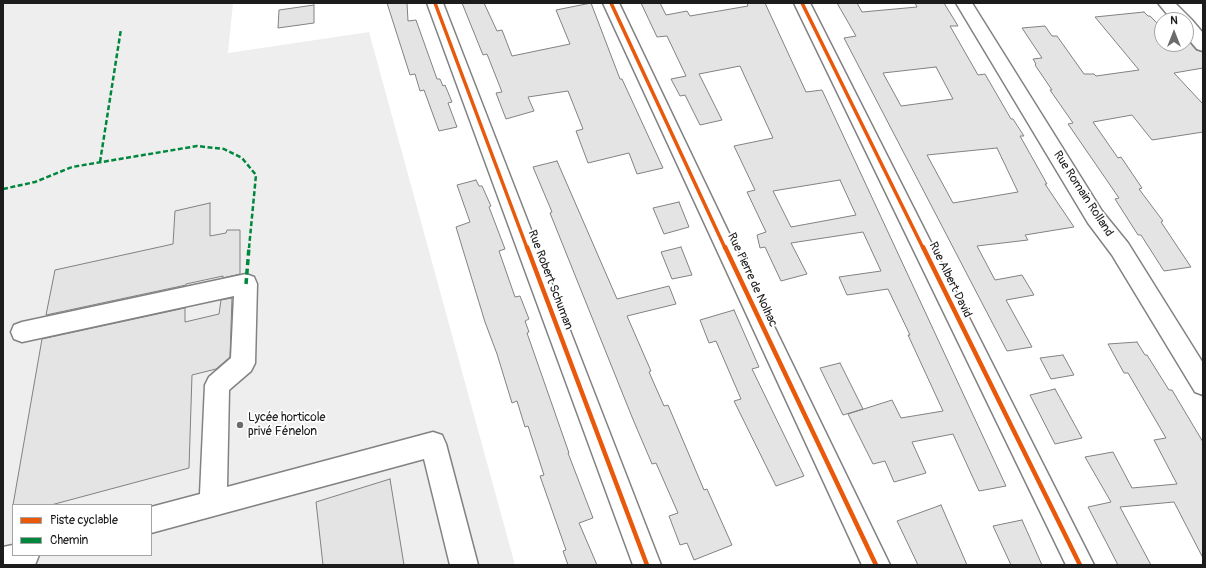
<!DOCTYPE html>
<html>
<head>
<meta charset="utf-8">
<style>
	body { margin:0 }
	#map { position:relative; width:1206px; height:568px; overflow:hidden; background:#fff; font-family:Pangolin,sans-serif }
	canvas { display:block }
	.frame { position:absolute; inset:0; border:4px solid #1c1c1c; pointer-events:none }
	.legend { position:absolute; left:12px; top:504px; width:140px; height:52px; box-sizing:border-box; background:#fff; border:1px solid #a4a4a4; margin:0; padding:5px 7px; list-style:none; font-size:12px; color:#1c1c1c }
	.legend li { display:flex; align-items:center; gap:8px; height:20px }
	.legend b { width:20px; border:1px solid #a4a4a4 }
	.north { position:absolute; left:1154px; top:12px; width:40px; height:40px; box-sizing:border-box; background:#fff; border:1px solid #a4a4a4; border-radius:50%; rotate:0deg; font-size:11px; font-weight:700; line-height:16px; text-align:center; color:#1c1c1c }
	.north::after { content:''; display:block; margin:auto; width:14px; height:18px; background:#6b6b6b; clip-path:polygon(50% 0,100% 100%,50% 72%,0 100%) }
</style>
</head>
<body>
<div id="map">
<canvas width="1206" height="568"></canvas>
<div class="frame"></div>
<ul class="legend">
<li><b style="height:5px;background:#e8590c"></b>Piste cyclable</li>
<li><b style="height:5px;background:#00873e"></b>Chemin</li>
</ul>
<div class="north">N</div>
</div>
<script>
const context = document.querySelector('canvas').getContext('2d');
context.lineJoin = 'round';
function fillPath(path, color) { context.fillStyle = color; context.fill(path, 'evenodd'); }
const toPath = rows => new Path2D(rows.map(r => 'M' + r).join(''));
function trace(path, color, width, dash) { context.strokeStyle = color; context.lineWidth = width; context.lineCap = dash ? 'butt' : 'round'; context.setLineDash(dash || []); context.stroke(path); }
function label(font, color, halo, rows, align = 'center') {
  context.font = font + ' Pangolin,sans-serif'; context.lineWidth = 3.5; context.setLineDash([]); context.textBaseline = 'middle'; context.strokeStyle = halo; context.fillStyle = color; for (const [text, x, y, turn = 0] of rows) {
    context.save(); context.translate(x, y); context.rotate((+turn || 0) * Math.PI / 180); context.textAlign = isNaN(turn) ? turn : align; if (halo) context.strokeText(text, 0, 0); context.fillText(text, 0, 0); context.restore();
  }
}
fillPath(toPath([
	[3,3,233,3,228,53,369,32,515,565,3,565],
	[13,505,151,505,151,555,13,555]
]), '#eee');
const building = toPath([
	[387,3,407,3,408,21,416,20,437,79,440,79,443,86,445,85,452,102,448,103,457,127,439,131,424,90,420,91,415,74,410,75,387,3],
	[462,3,484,3,497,31,502,30,512,56,570,44,556,10,591,3,620,79,622,79,663,168,637,174,629,153,588,163,576,131,583,129,568,91,528,97,534,111,506,119,496,93,502,92,487,54,483,55,462,3],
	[641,3,660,3,666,15,687,11,690,16,748,6,747,3,765,3,806,92,822,90,1006,486,979,491,953,434,912,442,926,473,894,482,885,461,873,464,848,414,892,400,901,418,943,411,908,335,910,335,888,289,847,295,839,277,881,271,863,232,791,243,807,274,781,281,765,247,760,248,757,235,766,232,747,192,755,190,734,146,773,138,740,66,699,74,722,120,700,125,685,95,680,96,671,79,686,76,667,36,657,37,641,3],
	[840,180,856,215,791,227,773,191,840,180],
	[837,3,857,3,862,12,917,7,915,3,944,3,958,26,950,26,978,75,985,74,1011,119,1013,119,1024,136,1020,136,1047,184,1045,184,1074,227,1025,235,1028,240,977,246,995,280,1022,275,1034,295,1006,300,1032,347,1007,351,844,38,856,36,837,3],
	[936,67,953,99,901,106,883,73,936,67],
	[997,148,1018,192,953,203,927,155,997,148],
	[314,5,314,23,278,28,279,10,314,5],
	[1144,12,1148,16,1150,16,1162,28,1162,44,1186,44,1186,38,1196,50,1203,52,1203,68,1174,73,1203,104,1203,132,1152,140,1132,115,1093,122,1118,158,1121,157,1142,188,1139,189,1163,221,1161,222,1191,267,1164,271,1141,235,1138,235,1115,199,1119,198,1068,124,1073,123,1050,90,1052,90,1035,65,1036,64,1033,59,1042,58,1022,28,1045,26,1052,36,1057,36,1084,74,1094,74,1096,76,1139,70,1095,17,1144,12],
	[557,161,617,299,669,286,676,304,627,316,651,371,649,372,664,406,668,405,704,490,707,489,732,545,694,560,687,543,680,545,669,516,678,513,656,463,652,464,632,417,550,213,552,212,533,167,557,161],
	[476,180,479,186,482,186,491,206,489,207,505,249,499,251,515,297,520,296,529,319,525,321,529,332,527,333,569,453,568,453,593,518,579,523,597,565,568,565,563,551,566,550,540,476,544,475,528,426,525,427,517,401,512,403,497,354,485,322,456,227,470,222,457,185,476,180],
	[679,202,689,227,664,234,653,208,679,202],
	[210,203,210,236,226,233,227,230,240,230,240,274,223,278,223,276,186,284,186,285,46,315,55,270,173,244,175,211,210,203],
	[681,247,692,275,672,279,661,252,681,247],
	[232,298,230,357,216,369,192,375,189,468,51,505,13,505,42,339,185,308,185,322,219,314,221,300,232,298],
	[734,310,759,367,752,369,804,476,776,486,734,401,741,399,716,341,709,343,700,320,734,310],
	[1137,342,1145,355,1147,355,1169,390,1172,390,1203,442,1203,558,1174,502,1120,507,1151,565,1118,565,1088,507,1111,502,1085,457,1113,452,1132,488,1177,484,1154,440,1166,438,1128,373,1124,373,1108,344,1137,342],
	[1063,355,1074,375,1051,379,1040,358,1063,355],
	[840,363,863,409,843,415,820,368,840,363],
	[1055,389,1082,438,1055,444,1030,395,1055,389],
	[390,479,404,565,323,565,316,502,390,479],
	[941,505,967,565,918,565,897,521,941,505],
	[1022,520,1042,565,1011,565,993,526,1022,520]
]);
fillPath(building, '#e4e4e4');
trace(building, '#828282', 1);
const minor = toPath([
	[427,3,443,3,661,565,633,565,427,3],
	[603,3,619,3,737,250,890,565,862,565,603,3],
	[794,3,810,3,1094,565,1066,565,794,3],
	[956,3,972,3,1102,211,1128,243,1203,363,1203,395,1195,392,1112,255,1088,223,956,3],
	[1158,3,1175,3,1192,20,1203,33,1203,51,1197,49,1186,36,1186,20,1172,20,1158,3],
	[246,274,254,277,257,284,255,363,251,371,229,390,227,487,433,432,442,435,446,444,478,565,450,565,424,459,151,533,151,507,200,494,205,385,209,377,231,358,234,296,22,342,14,339,11,332,14,325,22,322,246,274],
	[13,545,13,555,39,555,35,565,3,565,3,547,13,545]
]);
trace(minor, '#828282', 3);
fillPath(minor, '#fff');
trace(toPath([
	[100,162,121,29],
	[3,189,35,182,72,167,197,146,224,149,242,158,256,175,249,248]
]), '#00873e', 2.5, [5, 2.5]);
trace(toPath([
	[246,284,249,247]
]), '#00873e', 3.5, [6, 3.5]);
trace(toPath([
	[435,3,527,248],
	[611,3,725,248],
	[802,3,923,248]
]), '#e8590c', 3.5);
trace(toPath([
	[527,247,647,565],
	[725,247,876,565],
	[923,247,1080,565]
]), '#e8590c', 4.5);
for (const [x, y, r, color] of [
	[240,425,4,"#6b6b6b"]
]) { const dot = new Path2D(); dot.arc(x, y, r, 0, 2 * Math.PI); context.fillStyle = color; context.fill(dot); trace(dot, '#fff', 1.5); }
label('12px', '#1c1c1c', '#fff', [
	["Rue Romain Rolland",1083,194,57],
	["Rue Robert Schuman",550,280,69],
	["Rue Pierre de Nolhac",752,280,65],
	["Rue Albert David",950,280,64]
]);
label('12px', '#1c1c1c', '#fff', [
	["Lycée horticole",248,418],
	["privé Fénelon",248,432]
], 'left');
</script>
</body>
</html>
